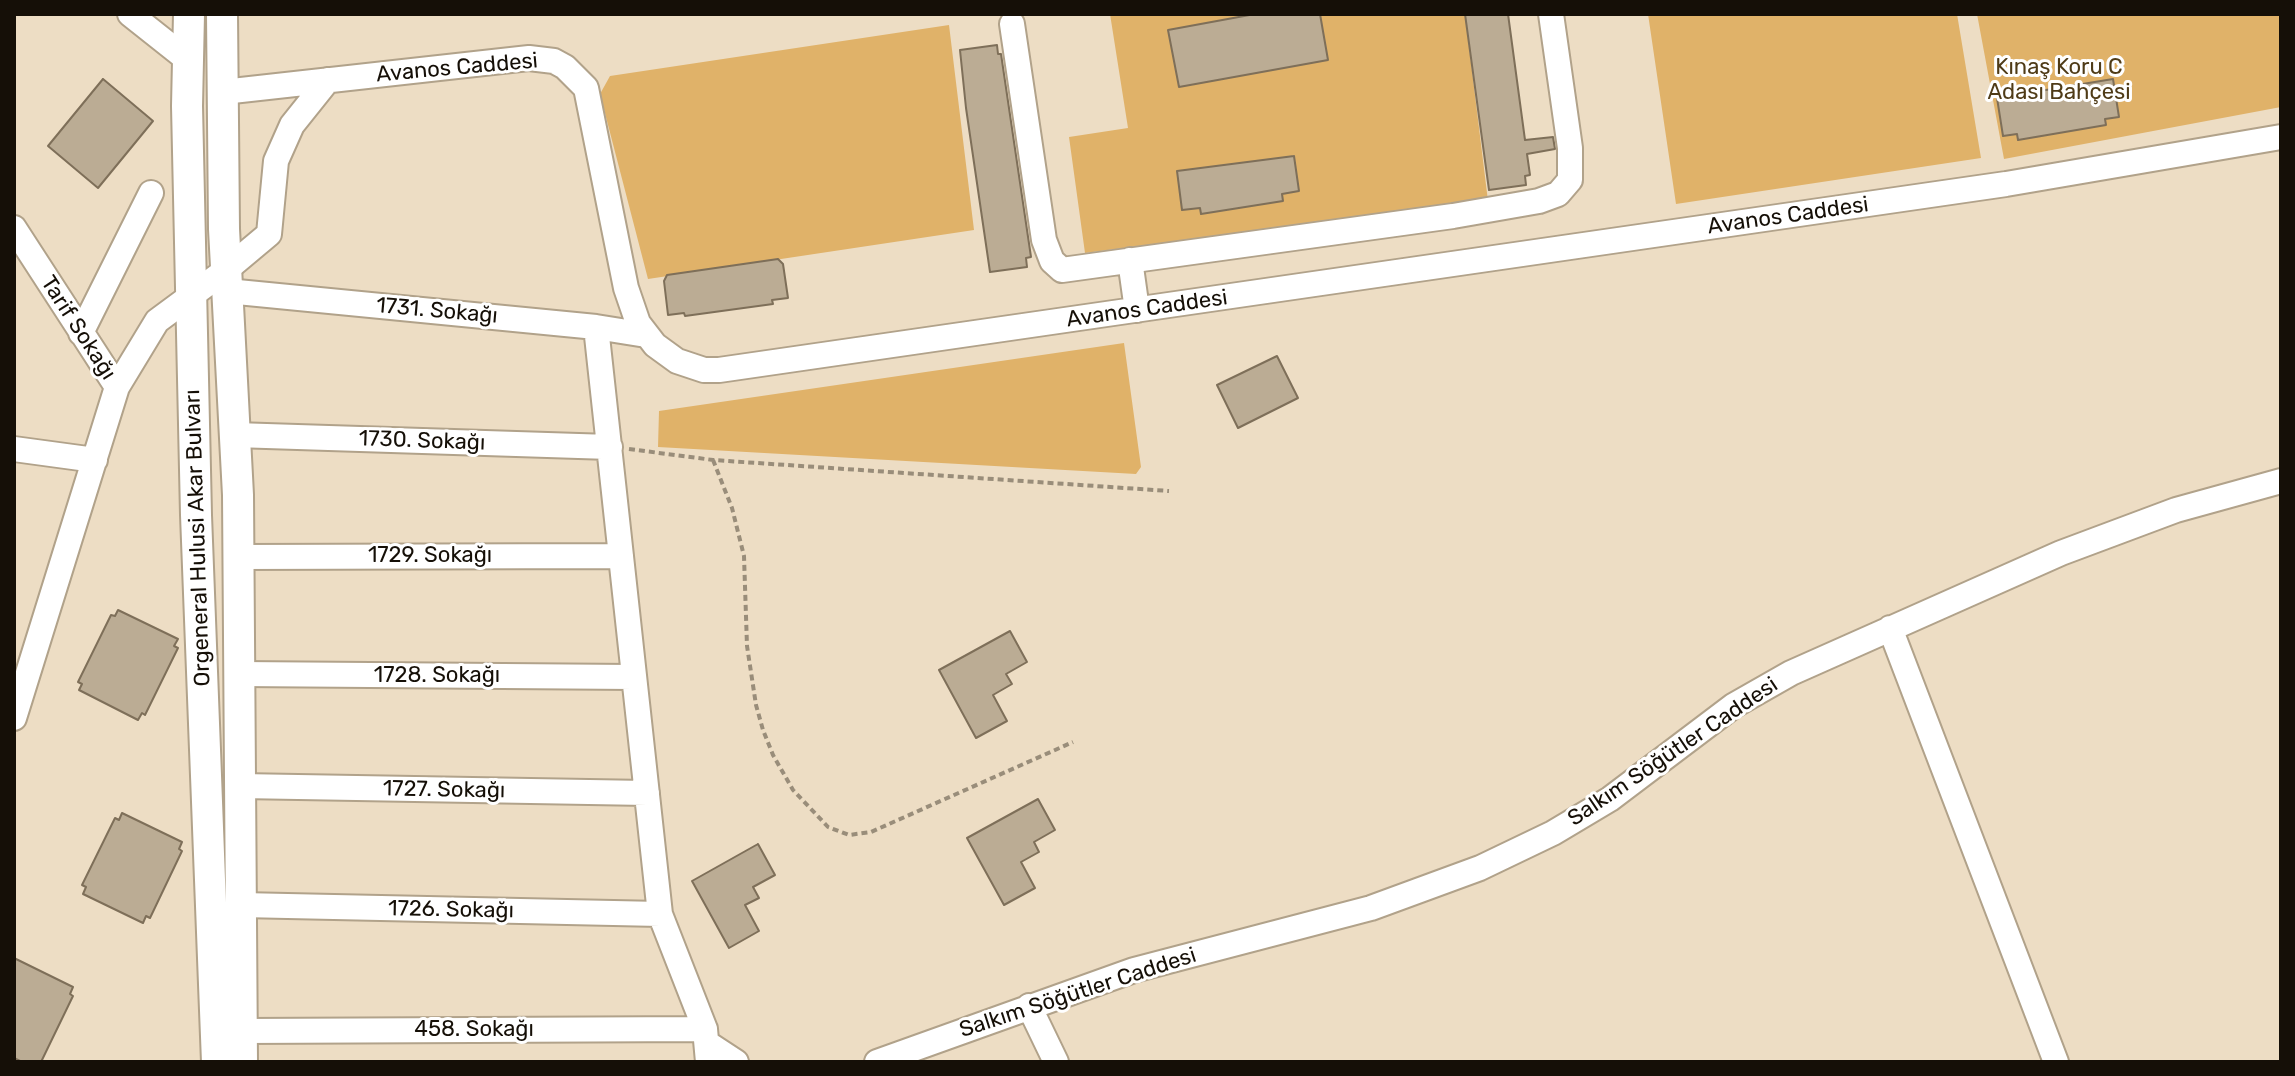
<!DOCTYPE html>
<html>
<head>
<meta charset="utf-8">
<style>
	body { margin:0 }
	#map { position:relative; width:2295px; height:1076px; overflow:hidden; background:#edddc4; font-family:Rubik,sans-serif }
	canvas { display:block }
	.frame { position:absolute; inset:0; border:16px solid #150f07; pointer-events:none }
</style>
</head>
<body>
<div id="map">
<canvas width="2295" height="1076"></canvas>
<div class="frame"></div>
</div>
<script>
const context = document.querySelector('canvas').getContext('2d');
context.lineJoin = 'round';
function fillPath(path, color) { context.fillStyle = color; context.fill(path, 'evenodd'); }
const toPath = rows => new Path2D(rows.map(r => 'M' + r).join(''));
function trace(path, color, width, dash) { context.strokeStyle = color; context.lineWidth = width; context.lineCap = dash ? 'butt' : 'round'; context.setLineDash(dash || []); context.stroke(path); }
function label(font, color, halo, rows, align = 'center') {
  context.font = font + ' Rubik,sans-serif'; context.lineWidth = 6; context.setLineDash([]); context.textBaseline = 'middle'; context.strokeStyle = halo; context.fillStyle = color; for (const [text, x, y, turn = 0] of rows) {
    context.save(); context.translate(x, y); context.rotate((+turn || 0) * Math.PI / 180); context.textAlign = isNaN(turn) ? turn : align; if (halo) context.strokeText(text, 0, 0); context.fillText(text, 0, 0); context.restore();
  }
}
fillPath(toPath([
	[1110,14,1465,14,1488,201,1085,253,1069,137,1128,128],
	[1648,14,1957,14,1981,158,1676,204],
	[1977,14,2281,14,2281,107,2004,159],
	[949,25,974,230,648,279,600,94,610,76],
	[1124,343,1141,467,1136,474,658,447,659,411]
]), '#e0b269');
const building = toPath([
	[1255,14,1320,14,1328,60,1179,87,1168,30,1255,14],
	[1465,14,1508,14,1525,140,1553,137,1555,149,1527,154,1530,175,1525,176,1526,185,1489,190,1465,14],
	[997,45,998,54,1001,54,1031,257,1026,258,1027,267,990,272,966,108,960,50,997,45],
	[103,79,153,121,98,188,48,146,103,79],
	[2113,79,2119,117,2105,119,2106,125,2018,140,2017,134,2003,136,1997,98,2113,79],
	[1294,156,1299,191,1282,194,1283,201,1201,214,1200,208,1182,210,1177,171,1294,156],
	[778,259,783,264,788,298,772,300,773,304,685,316,684,313,668,315,664,281,667,275,778,259],
	[1277,356,1298,398,1238,428,1217,385,1277,356],
	[118,610,178,639,174,646,178,648,145,715,142,713,138,720,79,690,82,684,78,682,111,615,115,616,118,610],
	[1010,631,1027,662,1006,674,1012,684,993,695,1007,721,976,738,939,670,1010,631],
	[1038,799,1055,830,1034,842,1039,852,1021,862,1035,888,1004,905,967,838,1038,799],
	[122,813,182,842,179,849,182,851,150,918,146,916,143,923,83,894,86,887,82,885,115,818,119,820,122,813],
	[758,844,775,875,753,887,759,898,745,905,759,931,729,948,692,881,758,844],
	[14,958,73,987,70,994,73,996,41,1062,22,1062,14,1058,14,958]
]);
fillPath(building, '#bbac94');
trace(building, '#7e6f59', 2);
const minor = toPath([
	[130,14,188,60],
	[1012,24,1044,240,1052,261,1062,270,1453,216,1539,201,1558,194,1570,180,1570,148,1551,14],
	[223,92,529,58,554,61,565,67,586,88,626,288,638,323,655,345,677,361,704,370,719,370,2006,184,2281,137],
	[14,228,117,387],
	[1130,260,1137,310],
	[227,291,596,327,646,335],
	[596,327,660,914,705,1029,708,1062],
	[81,333,151,193],
	[235,435,610,447],
	[14,449,95,460],
	[238,557,621,556],
	[1890,628,2056,1062],
	[239,674,634,677],
	[14,718,117,387,157,321,226,270,269,234,276,161,292,125,328,80],
	[240,786,647,793],
	[241,905,660,914],
	[1029,1006,1056,1062],
	[242,1031,705,1029],
	[707,1043,736,1062],
	[877,1062,1134,970,1371,908,1480,868,1553,833,1610,799,1733,706,1791,673,2061,553,2176,510,2281,481]
]);
const major = toPath([
	[189,14,187,106,196,515,217,1062],
	[222,14,224,229,238,495,242,1062]
]);
trace(minor, '#b1a28a', 28);
trace(major, '#b1a28a', 34);
trace(toPath([
	[629,449,713,460,1169,491],
	[713,460,732,508,744,556,747,646,756,705,763,730,773,755,793,790,828,827,849,835,871,832,1073,742]
]), '#998d7a', 4, [6, 4]);
trace(minor, '#fff', 24);
trace(major, '#fff', 30);
label('22px', '#150f07', '#fff', [
	["Avanos Caddesi",457,68,-5],
	["Avanos Caddesi",1788,216,-8],
	["Avanos Caddesi",1147,309,-8],
	["1731. Sokağı",437,311,5],
	["Tarif Sokağı",78,328,57],
	["1730. Sokağı",422,441,2],
	["Orgeneral Hulusi Akar Bulvarı",198,538,-92],
	["1729. Sokağı",430,556],
	["1728. Sokağı",437,676],
	["Salkım Söğütler Caddesi",1673,752,-34],
	["1727. Sokağı",444,790,1],
	["1726. Sokağı",451,910,1],
	["Salkım Söğütler Caddesi",1078,993,-18],
	["458. Sokağı",474,1030]
]);
label('22px', '#4f3b17', '#fff', [
	["Kınaş Koru C",2059,68],
	["Adası Bahçesi",2059,93]
]);
</script>
</body>
</html>
